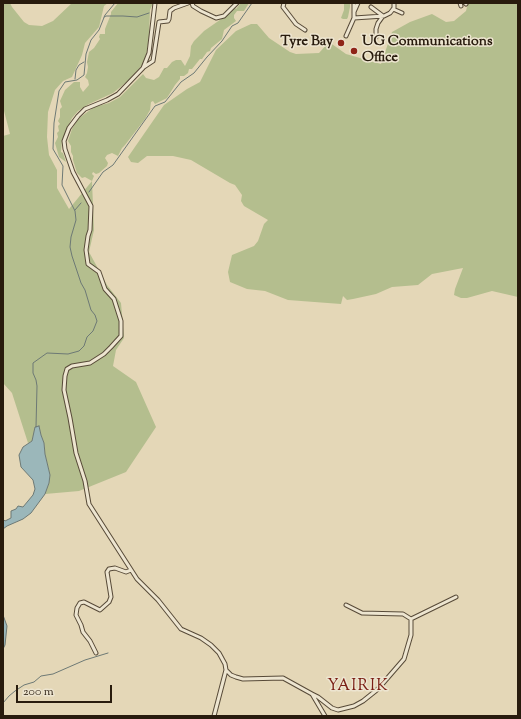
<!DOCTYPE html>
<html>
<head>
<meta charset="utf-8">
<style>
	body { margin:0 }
	#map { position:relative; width:521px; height:719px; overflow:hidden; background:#e4d7b7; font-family:"Sorts Mill Goudy",serif }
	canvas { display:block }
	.frame { position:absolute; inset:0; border:4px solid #281b0d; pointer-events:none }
	.scale { position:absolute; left:16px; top:685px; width:96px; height:18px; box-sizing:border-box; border:2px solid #281b0d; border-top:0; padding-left:5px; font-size:12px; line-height:14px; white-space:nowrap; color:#281b0d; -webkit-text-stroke:3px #ede5d0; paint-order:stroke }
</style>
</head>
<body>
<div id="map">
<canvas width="521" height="719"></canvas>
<div class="frame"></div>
<div class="scale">200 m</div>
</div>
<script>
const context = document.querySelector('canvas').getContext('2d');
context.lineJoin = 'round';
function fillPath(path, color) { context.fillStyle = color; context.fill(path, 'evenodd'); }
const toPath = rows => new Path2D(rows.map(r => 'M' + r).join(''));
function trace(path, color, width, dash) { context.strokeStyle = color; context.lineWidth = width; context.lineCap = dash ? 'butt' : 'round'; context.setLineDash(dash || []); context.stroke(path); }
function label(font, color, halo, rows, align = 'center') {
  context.font = font + ' "Sorts Mill Goudy",serif'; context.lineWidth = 3; context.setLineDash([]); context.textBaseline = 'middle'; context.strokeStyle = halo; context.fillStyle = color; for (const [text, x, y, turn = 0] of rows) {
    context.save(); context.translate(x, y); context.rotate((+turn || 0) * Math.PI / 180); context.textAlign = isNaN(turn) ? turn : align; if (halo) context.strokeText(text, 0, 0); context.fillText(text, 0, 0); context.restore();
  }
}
fillPath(toPath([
	[3,3,10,3,12,7,24,22,29,25,42,26,53,21,72,3,108,3,104,6,99,27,85,43,82,55,72,77,63,81,55,90,48,112,47,137,49,155,57,170,57,188,69,209,92,181,85,177,82,178,77,173,73,160,73,156,71,152,71,146,68,141,72,129,78,119,94,107,109,103,120,97,143,74,146,78,154,80,159,77,164,68,167,68,172,62,176,60,181,60,185,66,190,56,191,46,194,41,204,31,227,15,235,8,236,9,241,3,249,3,244,11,237,11,234,15,234,18,236,21,224,30,222,39,211,48,210,51,207,52,202,59,200,59,192,69,189,69,188,73,184,76,180,76,180,79,175,85,167,98,155,104,153,101,151,102,150,110,145,119,125,145,122,148,118,156,112,153,107,155,105,158,108,163,107,166,99,173,96,174,93,172,92,174,94,176,92,181,94,230,89,252,107,285,121,303,124,338,116,350,113,366,136,382,156,427,126,472,79,491,45,494,49,483,50,475,45,454,44,443,41,435,39,427,35,427,32,441,28,443,12,393,3,383,3,136,10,134,3,107],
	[118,3,153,3,150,10,149,37,147,51,143,64,129,80,113,93,89,104,78,111,72,118,62,140,61,152,63,153,66,162,59,157,55,143,58,137,57,133,59,131,58,126,60,124,58,121,60,117,60,109,62,107,60,101,65,90,74,82,80,82,80,87,83,92,89,85,88,80,85,77,87,73,88,67,87,62,89,52,94,48,100,39,99,37,100,34,105,34,105,29,111,14,111,12],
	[344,3,350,3,350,7,348,17,347,19,343,19,341,18,344,10],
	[468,3,518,3,518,297,492,291,467,298,461,298,454,295,455,289,463,268,432,274,418,285,392,287,376,294,353,299,347,300,343,296,341,304,288,300,265,291,247,289,230,282,228,272,232,255,254,246,258,241,264,224,268,220,244,206,241,201,242,195,235,185,230,183,191,160,173,156,147,156,138,163,131,162,128,157,164,105,187,89,200,82,216,50,236,31,251,24,257,24,269,38,290,52,296,54,319,53,329,42,346,54,381,64,392,32,410,22,432,14,446,22,454,21,466,11]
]), '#b4be8e');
const water = toPath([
	[39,426,41,435,44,443,45,454,50,475,49,483,45,494,31,513,23,519,7,526,3,529,3,519,5,521,11,518,11,511,16,509,18,506,23,507,33,495,35,489,33,480,21,467,19,455,23,447,32,441,35,427,39,426],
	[3,615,7,626,5,645,3,649,3,615]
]);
fillPath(water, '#9bb7ba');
trace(water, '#6d7975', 1);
trace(toPath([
	[104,17,106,16,123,16,137,17,149,13],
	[75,79,76,70,79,65,84,62],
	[89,192,103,172,113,165,155,106,165,102,181,82,194,73,207,57,222,41,232,26,238,23,252,3],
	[75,210,81,203],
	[36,427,37,386,36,380,33,373,33,363,47,353,68,354,79,351,84,346,87,337,93,331,97,321,95,315,91,310,85,290,81,283,72,256,70,247,71,237,76,220,75,211,62,185,63,166,53,149,54,123,59,91,65,82,77,80,84,75,86,54,91,40,99,30,105,15,115,3],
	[3,703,9,696,15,691,24,685,34,682,41,676,53,674,85,660,108,653]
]), '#6d7975', 1);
const minor = toPath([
	[155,3,149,53,143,68,118,94,107,100,85,109,78,116,69,128,64,141,65,149,73,172,91,206,90,230,88,236,86,250,88,264,99,272,105,289,114,299,121,321,121,336,111,347,104,354,90,363,72,366,67,369,65,376,64,390,70,418,76,453,85,481,89,504,137,579,158,600,181,629,201,638,211,645,219,653,225,664,226,670,231,675,236,677,243,679,283,678,312,694,325,716],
	[192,3,193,6,201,11,216,18,224,16,237,3],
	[284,3,283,7,296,24,305,30],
	[354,3,354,18,384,16,390,13,394,8,394,3],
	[460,3,461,6],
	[465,3,466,4],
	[371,7,383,16,378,23,376,29,376,37],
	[393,9,402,13],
	[354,12,358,3],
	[346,36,354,18],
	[144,67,153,61,159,22,168,21,169,19,170,11,174,8,188,3],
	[346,605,362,613,403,614,411,619],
	[411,619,456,597],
	[96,653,90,641,83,632,81,625,76,615,77,608,80,603,84,602,100,610,109,602,111,597,107,572,109,569,115,568,126,572,131,570],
	[312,694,318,697,332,708,338,710,354,706,363,701,378,689,404,659,411,635,411,619],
	[214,716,226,670]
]);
trace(minor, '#574a38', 5);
trace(minor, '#ede5d0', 3);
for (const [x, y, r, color] of [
	[341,43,4,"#8f2418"],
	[354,51,4,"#8f2418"]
]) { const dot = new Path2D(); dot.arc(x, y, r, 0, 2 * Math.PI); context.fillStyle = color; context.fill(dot); trace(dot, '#ede5d0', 1.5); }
label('bold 14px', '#281b0d', '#ede5d0', [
	["Tyre Bay",333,43],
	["UG Communications",362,43,"left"],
	["Office",362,59,"left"]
], 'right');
context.letterSpacing = '1px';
label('16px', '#7a1f14', '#ede5d0', [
	["YAIRIK",358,687]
]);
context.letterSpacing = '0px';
</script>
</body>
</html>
